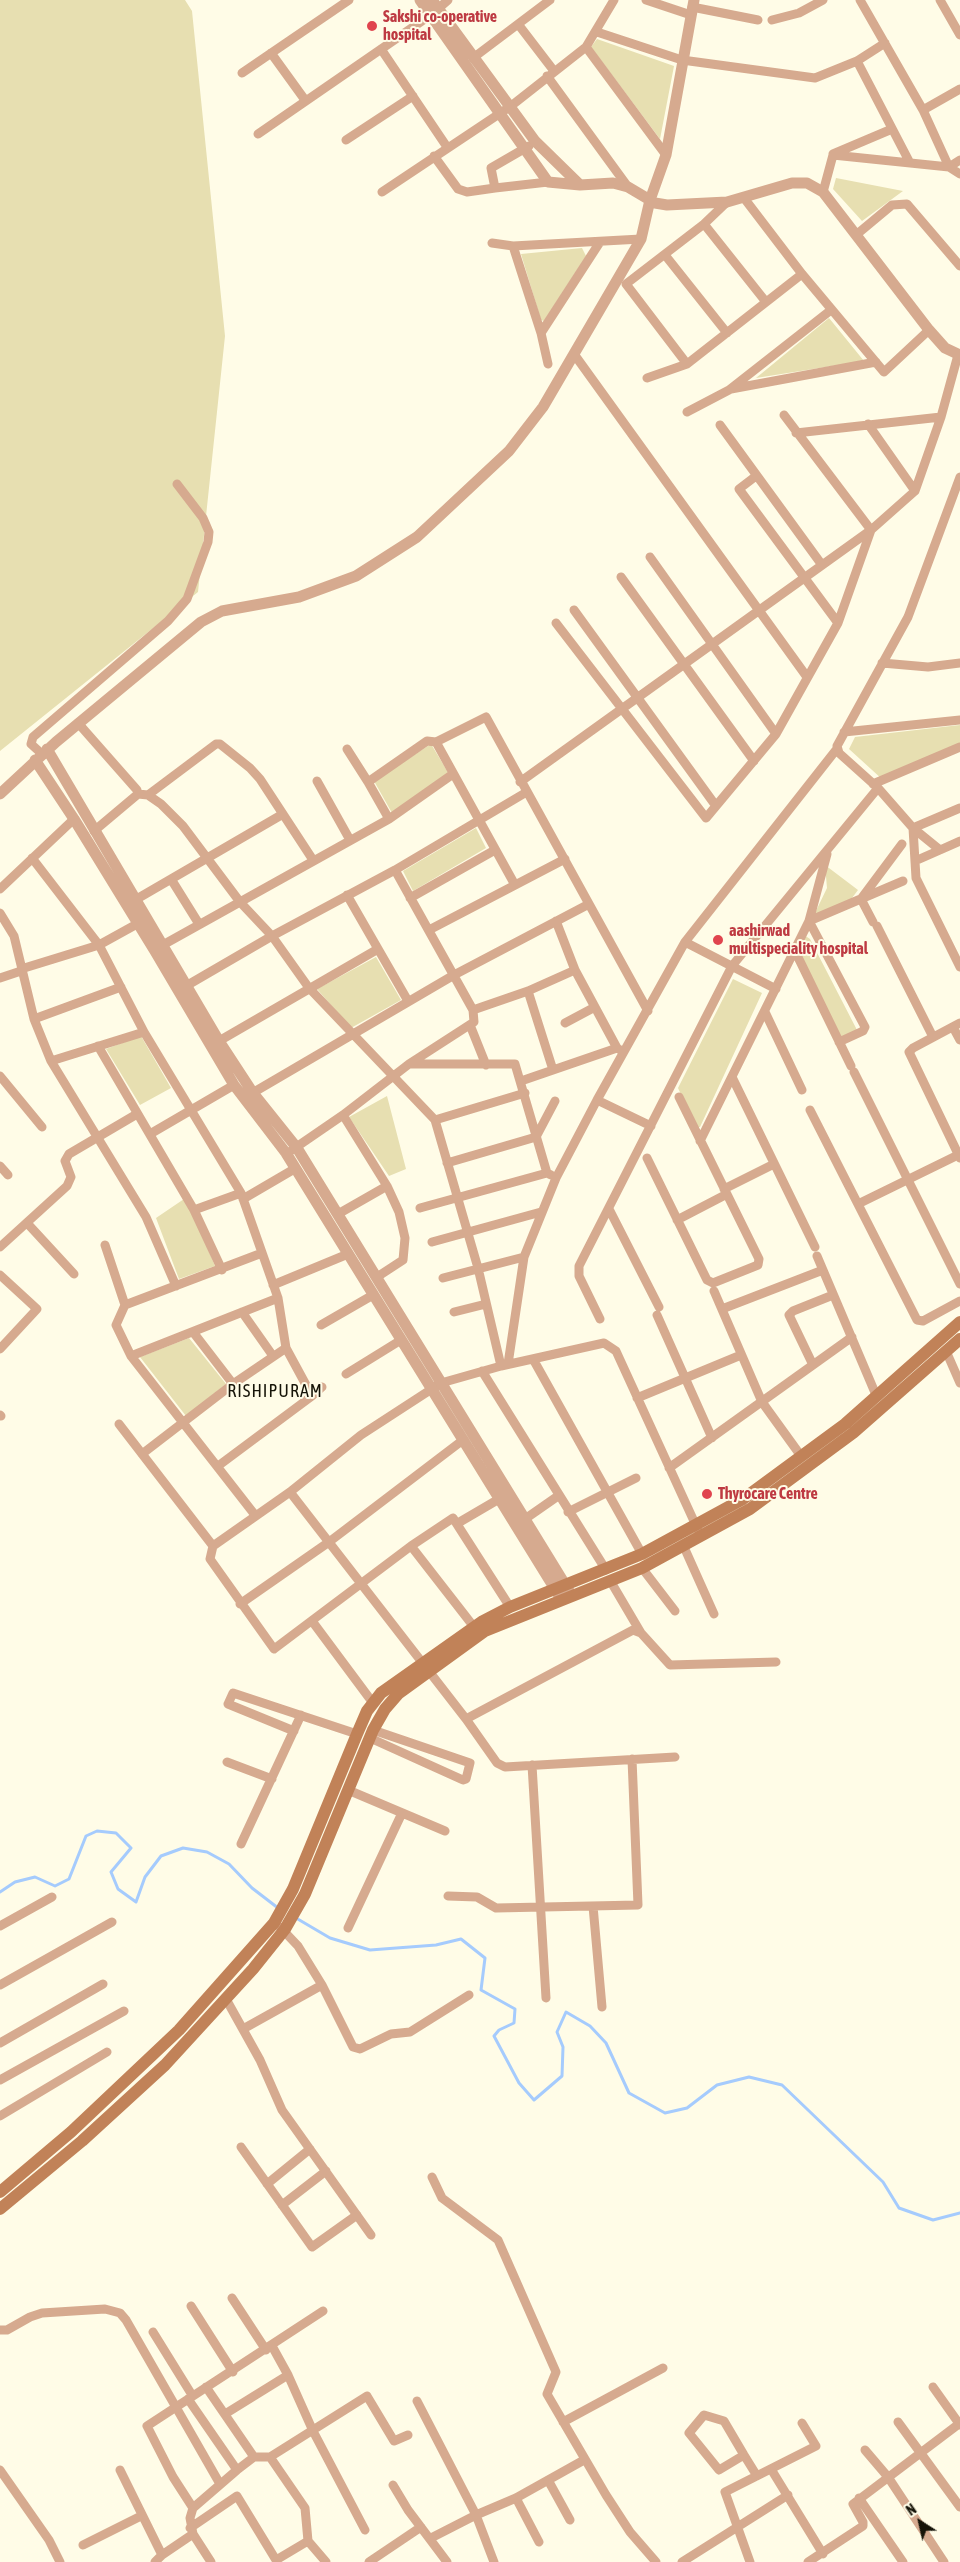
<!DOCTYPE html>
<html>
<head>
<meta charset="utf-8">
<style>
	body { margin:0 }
	#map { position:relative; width:960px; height:2562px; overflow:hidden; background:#fffce7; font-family:"Asap Condensed",sans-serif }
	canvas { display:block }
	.north { position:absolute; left:895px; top:2497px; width:50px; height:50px; -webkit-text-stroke:4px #fffce7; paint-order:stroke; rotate:325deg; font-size:14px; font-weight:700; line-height:20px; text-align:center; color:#161408 }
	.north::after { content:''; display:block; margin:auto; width:18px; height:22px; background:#161408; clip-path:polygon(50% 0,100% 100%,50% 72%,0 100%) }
</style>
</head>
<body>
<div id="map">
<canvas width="960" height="2562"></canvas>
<div class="north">N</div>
</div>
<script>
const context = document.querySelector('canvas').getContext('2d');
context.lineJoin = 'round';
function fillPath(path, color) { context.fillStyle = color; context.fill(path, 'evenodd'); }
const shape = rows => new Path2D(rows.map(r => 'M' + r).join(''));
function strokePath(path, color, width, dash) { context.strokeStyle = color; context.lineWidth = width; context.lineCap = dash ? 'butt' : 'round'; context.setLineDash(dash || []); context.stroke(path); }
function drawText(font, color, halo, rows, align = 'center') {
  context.font = font + ' "Asap Condensed",sans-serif'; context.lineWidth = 4; context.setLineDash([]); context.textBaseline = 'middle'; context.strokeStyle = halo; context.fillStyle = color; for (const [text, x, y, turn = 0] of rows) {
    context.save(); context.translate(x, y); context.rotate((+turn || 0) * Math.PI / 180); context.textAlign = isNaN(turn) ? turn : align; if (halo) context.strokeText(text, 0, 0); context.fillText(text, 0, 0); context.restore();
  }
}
fillPath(shape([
	[0,0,185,0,192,11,225,336,198,592,0,751],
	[597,39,674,66,660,139,591,47],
	[836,178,903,191,862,221,833,189],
	[582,248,586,256,544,321,541,320,521,254],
	[829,318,864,361,756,378],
	[960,725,960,744,883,780,849,749,855,737],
	[431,744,449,774,392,813,374,781],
	[476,828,486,848,413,891,403,871],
	[825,865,858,890,849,902,814,915,827,888],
	[804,935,810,939,857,1030,836,1039,793,957],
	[376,957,401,1000,351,1028,317,989],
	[733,979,762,993,700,1127,696,1127,678,1088],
	[141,1036,171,1088,140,1105,106,1049],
	[387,1096,406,1169,389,1176,349,1117],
	[184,1199,190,1207,215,1266,179,1279,156,1218],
	[189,1338,226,1384,186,1416,140,1357]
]), '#e7dfb1');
strokePath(shape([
	[0,1892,15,1882,35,1877,55,1886,69,1879,86,1836,97,1831,116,1833,131,1848,111,1872,118,1889,136,1902,145,1877,161,1856,183,1848,207,1852,229,1864,252,1888,278,1908],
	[296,1918,330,1938,370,1950,436,1945,461,1939,485,1958,481,1990,515,2009,514,2023,499,2030,494,2036,519,2083,534,2100,562,2076,563,2047,557,2032,566,2012,590,2026,606,2043,629,2093,665,2113,687,2108,717,2085,749,2077,782,2085,883,2182,899,2208,933,2220,960,2213]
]), '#a5cbfd', 3);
strokePath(shape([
	[646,0,691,15],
	[860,0,923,110,949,167,960,174],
	[940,0,960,35],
	[692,7,758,20],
	[772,20,799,13,823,0],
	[518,24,554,71],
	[597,32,682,60,815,78,857,61,885,43],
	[586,47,666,155],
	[381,49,447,147],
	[271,53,305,100],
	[473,58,550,0],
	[857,61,910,163],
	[242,73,349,0],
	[547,76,628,187],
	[923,110,960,89],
	[258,134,432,14,448,0],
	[346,140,413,96],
	[529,146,491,168,495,188,548,182],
	[833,154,892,129],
	[434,156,458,189,467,192,495,188],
	[382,192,511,106,586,47,614,0],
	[823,192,833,155,949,167,960,160],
	[744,198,802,274,884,372,929,330],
	[704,224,766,302],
	[856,235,892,205,907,204,960,266],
	[492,243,513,246,641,239],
	[513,246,541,333,600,242],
	[665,255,727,333],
	[541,333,548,364],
	[574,354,807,677],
	[687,364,626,284,704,224,727,202],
	[647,378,687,364,802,274],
	[731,389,876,362],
	[687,412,729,390,831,310],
	[868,424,915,491],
	[720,425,822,565],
	[796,433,941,417],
	[756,476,739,489,838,623],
	[650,557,776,734],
	[621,577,754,761],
	[574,610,716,806],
	[556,623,706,818,776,734,838,623,871,530,915,491,941,417,958,355],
	[882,663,928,667,960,663],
	[78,723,137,790,138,794,94,831],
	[844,732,960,720],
	[436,742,515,885],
	[347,749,368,782],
	[42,754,31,744,33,737,168,621,187,599,208,542,209,532,203,518,177,484],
	[317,781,350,840],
	[520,782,871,530,784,415],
	[873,784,960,747],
	[138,794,148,795,161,804,183,826,240,902,272,936,309,988,435,1120,478,1268,501,1366],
	[148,795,216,744,220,744,250,768,260,779,313,860],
	[389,819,368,782,427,741,436,742,486,717,648,1011],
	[913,828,916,878,960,967],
	[913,828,960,808],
	[940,850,960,841],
	[32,858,99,945,144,1032,241,1193,278,1298,286,1348,312,1396,218,1466],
	[915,861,940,850,913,828,878,788,839,753,837,746,908,617,960,477],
	[171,879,199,924],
	[0,889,74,819],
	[347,895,408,1001],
	[410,898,495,850],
	[135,900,283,814],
	[0,913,14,936,34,1019,51,1061,146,1217,176,1286],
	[556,921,575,970],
	[873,922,861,899,902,844],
	[877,926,933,1037],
	[429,930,565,859],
	[685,942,776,989],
	[161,946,389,819,453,774],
	[795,951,851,1066],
	[21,969,99,945,137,924],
	[0,978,21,971],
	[186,986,272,936,395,870,525,793],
	[528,991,553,1070],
	[473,1010,528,991,575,970,617,1048],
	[765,1012,802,1090],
	[34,1019,121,987],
	[565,1023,595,1007],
	[960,1023,913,1048,909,1052,960,1158],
	[470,1025,486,1065],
	[953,1027,960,1040],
	[219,1041,378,949],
	[839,1042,863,1031,865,1027,809,921,903,881],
	[98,1046,194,1210,222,1270],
	[51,1061,144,1032],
	[409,1064,515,1064,547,1173],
	[854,1072,960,1284],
	[0,1076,42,1127],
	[732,1077,815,1247],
	[521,1081,617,1048,622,1051],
	[249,1095,454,975,589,904],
	[597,1100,651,1126],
	[810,1110,917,1320,923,1321,960,1301],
	[343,1115,387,1186,399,1212,405,1238,403,1260,377,1277],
	[435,1120,525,1093],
	[150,1134,234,1085],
	[700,1141,809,921,827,854],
	[292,1150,343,1115,409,1064,474,1022,473,1010,395,870],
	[647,1158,707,1280,713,1283,758,1265,759,1259,679,1097],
	[447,1163,536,1137,555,1101],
	[0,1166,8,1175],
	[724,1189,774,1164],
	[243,1199,296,1168],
	[858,1204,960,1154],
	[420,1208,547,1173,551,1175],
	[609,1209,659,1307],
	[194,1210,241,1193],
	[338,1214,387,1186],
	[677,1220,727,1194],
	[27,1223,74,1274],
	[432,1242,541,1212],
	[105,1245,125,1305,116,1325,131,1356,255,1515],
	[0,1247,67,1186,71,1177,65,1161,69,1154,137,1114],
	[817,1256,876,1395],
	[0,1275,37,1309,0,1349],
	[443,1278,524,1257],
	[273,1285,348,1254],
	[714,1291,762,1402,801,1456],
	[125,1305,262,1253],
	[722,1309,823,1270],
	[242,1312,273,1356],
	[454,1312,486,1304],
	[657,1315,712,1438],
	[600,1319,579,1276,579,1266,732,966,878,788],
	[321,1325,373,1295],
	[193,1332,233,1384],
	[946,1351,960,1383],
	[131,1356,278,1298],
	[533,1359,642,1554],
	[508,1364,524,1257,556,1178,597,1100,685,942,836,750],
	[813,1365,789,1315,793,1311,833,1295],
	[482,1371,606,1570],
	[346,1374,401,1340],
	[312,1396,322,1387],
	[637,1398,741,1355],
	[0,1415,1,1416],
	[119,1424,213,1546,210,1559,274,1649,411,1546,453,1518,510,1607],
	[142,1454,233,1384,286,1348],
	[669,1468,852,1337],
	[290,1492,466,1719,497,1763,505,1767,675,1757],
	[568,1512,636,1478],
	[525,1519,558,1496],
	[458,1523,499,1499],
	[213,1546,290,1492,361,1435,441,1383,501,1366,604,1343,616,1351,698,1530],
	[411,1546,474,1627],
	[684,1547,714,1614],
	[642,1568,675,1611],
	[611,1582,641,1633],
	[240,1604,329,1542,463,1440],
	[312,1621,373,1703],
	[466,1719,633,1630,641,1633,670,1665,776,1662],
	[294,1731,228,1704,233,1693,357,1734],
	[370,1738,463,1780,466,1779,470,1763,373,1730],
	[227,1762,272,1779],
	[532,1765,546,1998],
	[348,1790,445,1831],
	[241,1844,301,1715],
	[448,1896,477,1897,496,1908,638,1905,632,1759],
	[593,1906,602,2007],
	[0,1926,52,1897],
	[280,1927,298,1946,322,1985],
	[348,1928,402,1813],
	[0,1985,112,1922],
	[226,1999,260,2060,282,2110,371,2235],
	[243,2029,322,1985,353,2047,360,2049,391,2034,410,2032,469,1995],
	[0,2043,103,1984],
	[0,2080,124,2011],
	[0,2116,107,2052],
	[241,2147,312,2247,357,2215],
	[432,2177,442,2198,498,2240,556,2372,547,2394,606,2495,630,2532,656,2562],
	[267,2184,310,2149],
	[282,2205,326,2171],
	[232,2298,266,2350],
	[191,2306,233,2372],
	[0,2330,7,2330,30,2317,42,2313,105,2309,120,2313,126,2320,220,2484],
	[153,2332,192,2395],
	[288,2375,313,2431,365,2530],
	[206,2387,254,2457],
	[933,2387,960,2425],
	[188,2399,237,2470],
	[417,2401,476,2515,494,2562],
	[225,2414,288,2375,272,2346],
	[563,2422,663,2368],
	[898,2422,960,2507],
	[865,2450,888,2477,944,2562],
	[744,2455,719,2470,689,2433,704,2415,724,2421,744,2455,757,2476],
	[270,2457,305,2508,308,2541,326,2562],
	[771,2469,823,2554],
	[0,2470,49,2540,60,2562],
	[120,2470,162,2555],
	[548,2480,570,2520],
	[393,2485,408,2510,447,2562],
	[516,2498,539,2542],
	[859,2498,903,2562],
	[193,2508,173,2477,147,2426,323,2311],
	[190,2528,237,2496,276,2560,308,2541],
	[193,2534,211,2562],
	[431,2538,476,2515,516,2498,584,2460],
	[83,2545,141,2516],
	[155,2562,162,2555,193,2534,190,2518,193,2508,237,2470,254,2457,270,2457,367,2396,394,2441,408,2435],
	[369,2562,421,2527],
	[682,2562,788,2495],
	[750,2562,725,2492,816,2446,802,2423],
	[808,2562,863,2526,863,2522,853,2504,960,2423]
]), '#d6aa8f', 9);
strokePath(shape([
	[420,0,548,182,580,185,613,183,628,187,655,203,667,205,727,202,792,183,807,183,823,192,929,330,945,348,960,355],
	[432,0,535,141,580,185],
	[47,749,219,1041,253,1093,297,1148,569,1591],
	[35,760,74,819,155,951,234,1085,286,1153,560,1597],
	[0,794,56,742,201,622,222,611,299,597,356,576,417,537,509,451,543,407,641,239,650,200,666,155,694,0]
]), '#d6aa8f', 11);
strokePath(shape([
	[0,2192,71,2132,179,2030,274,1923,293,1889,357,1734,367,1711,381,1693,483,1621,510,1607,642,1554,743,1499,845,1424,960,1322],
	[0,2209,82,2141,165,2065,253,1969,285,1929,305,1894,373,1730,385,1709,398,1694,485,1631,642,1568,750,1509,853,1433,960,1339]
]), '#c18258', 12);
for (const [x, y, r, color] of [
	[372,26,6,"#e0444e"],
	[718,940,6,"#e0444e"],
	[707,1494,6,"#e0444e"]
]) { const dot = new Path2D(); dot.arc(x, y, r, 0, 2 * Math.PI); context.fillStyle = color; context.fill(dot); strokePath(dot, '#fffce7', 2); }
drawText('bold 16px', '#be3a42', '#fffce7', [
	["Sakshi co-operative",383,17],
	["hospital",383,35],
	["aashirwad",729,931],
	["multispeciality hospital",729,949],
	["Thyrocare Centre",718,1494]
], 'left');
context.letterSpacing = '1px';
drawText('18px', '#161408', '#fffce7', [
	["RISHIPURAM",275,1391]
]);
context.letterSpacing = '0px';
</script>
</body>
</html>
